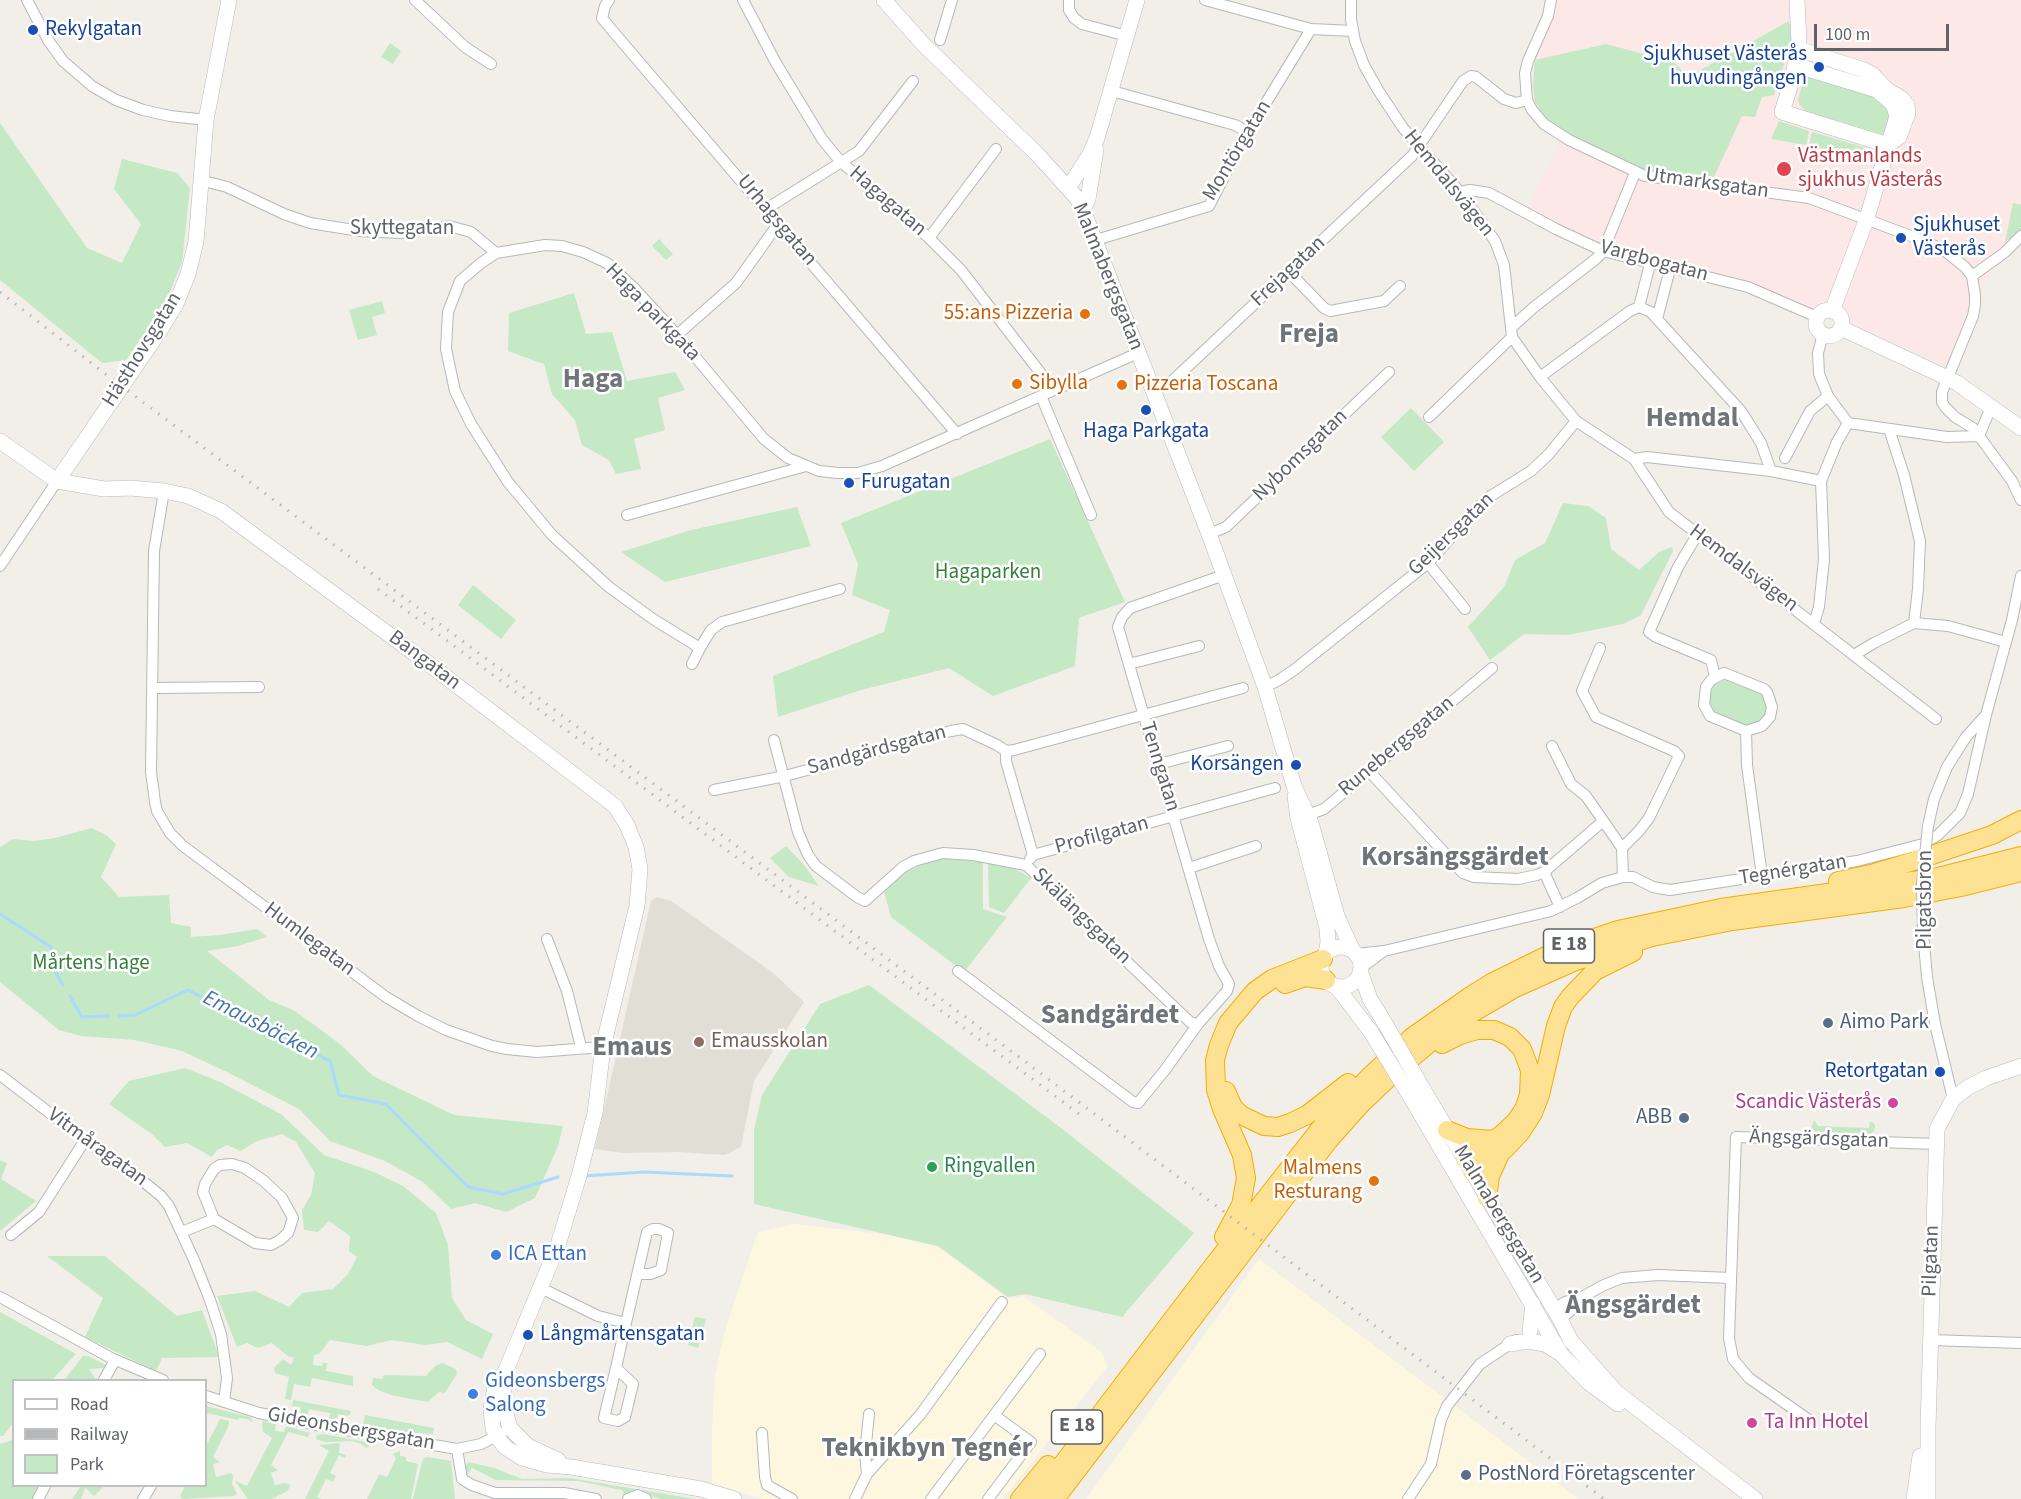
<!DOCTYPE html>
<html>
<head>
<meta charset="utf-8">
<style>
	body { margin:0 }
	#map { position:relative; width:2021px; height:1499px; overflow:hidden; background:#f1efe8; font-family:"Source Sans 3",sans-serif }
	canvas { display:block }
	.legend { position:absolute; left:12px; top:1379px; width:195px; height:108px; box-sizing:border-box; background:#fff; border:2px solid #bfc1c3; margin:0; padding:8px 10px; list-style:none; font-size:18px; color:#5f6368 }
	.legend li { display:flex; align-items:center; gap:12px; height:30px }
	.legend b { width:30px; border:2px solid #bfc1c3 }
	.scale { position:absolute; left:1814px; top:24px; width:135px; height:27px; box-sizing:border-box; border:3px solid #5f6368; border-top:0; padding-left:8px; font-size:18px; line-height:21px; white-space:nowrap; color:#5f6368; -webkit-text-stroke:4px #fff; paint-order:stroke }
</style>
</head>
<body>
<div id="map">
<canvas width="2021" height="1499"></canvas>
<ul class="legend">
<li><b style="height:8px;background:#fff"></b>Road</li>
<li><b style="height:8px;background:#b6b7b8"></b>Railway</li>
<li><b style="height:16px;background:#c5e8c5"></b>Park</li>
</ul>
<div class="scale">100 m</div>
</div>
<script>
const context = document.querySelector('canvas').getContext('2d');
context.lineJoin = 'round';
function fillPath(path, color) { context.fillStyle = color; context.fill(path, 'evenodd'); }
const shape = rows => new Path2D(rows.map(r => 'M' + r).join(''));
function strokePath(path, color, width, dash) { context.strokeStyle = color; context.lineWidth = width; context.lineCap = dash ? 'butt' : 'round'; context.setLineDash(dash || []); context.stroke(path); }
function drawText(font, color, halo, rows, align = 'center') {
  context.font = font + ' "Source Sans 3",sans-serif'; context.lineWidth = 5; context.setLineDash([]); context.textBaseline = 'middle'; context.strokeStyle = halo; context.fillStyle = color; for (const [text, x, y, turn = 0] of rows) {
    context.save(); context.translate(x, y); context.rotate((+turn || 0) * Math.PI / 180); context.textAlign = isNaN(turn) ? turn : align; if (halo) context.strokeText(text, 0, 0); context.fillText(text, 0, 0); context.restore();
  }
}
fillPath(shape([
	[795,1224,888,1235,938,1247,1008,1299,1023,1296,1103,1353,1107,1367,1003,1499,762,1499,712,1483,712,1429,715,1376,723,1338,735,1300,758,1232],
	[1259,1259,1579,1499,1086,1499]
]), '#fef7e0');
fillPath(shape([
	[657,897,671,901,772,972,804,1002,754,1081,741,1147,725,1155,678,1152,623,1153,595,1149,651,901]
]), '#e1ded6');
fillPath(shape([
	[1545,0,2021,0,2021,236,1997,256,1948,366,1847,322,1842,308,1830,300,1810,310,1602,247,1527,207,1566,131,1525,104,1533,43,1544,12]
]), '#fce8e6');
fillPath(shape([
	[1789,21,1793,37,1774,95,1762,97,1755,117,1742,116,1713,179,1643,170,1564,132,1544,116,1535,102,1533,85,1535,60,1606,44,1674,62,1688,77],
	[390,43,401,51,393,64,381,57],
	[1806,75,1864,91,1887,104,1892,116,1886,133,1882,134,1805,111,1799,104,1798,100,1804,78],
	[1779,121,1809,131,1806,145,1771,139],
	[0,123,87,248,122,263,141,224,114,189,122,159,177,173,190,188,182,262,166,302,126,360,102,363,0,280],
	[1812,132,1863,147,1871,153,1873,159,1809,146],
	[2013,203,2020,205,2021,203,2021,231,2005,242],
	[659,239,673,254,666,260,652,246],
	[574,293,586,334,612,332,627,381,675,372,685,390,658,398,665,430,634,439,641,469,616,474,609,460,582,445,575,420,552,394,544,364,508,351,509,313],
	[382,301,385,313,372,317,377,335,358,340,349,310],
	[1411,408,1444,442,1414,471,1381,437],
	[1050,439,1125,602,1079,618,1075,666,993,696,949,668,861,690,778,717,773,676,884,632,890,610,852,595,858,564,841,523],
	[1563,503,1588,506,1606,518,1611,549,1639,570,1659,552,1672,547,1673,551,1641,615,1623,624,1568,635,1524,634,1490,660,1468,627,1504,587,1515,560,1545,543],
	[797,507,811,546,665,582,621,552,691,530],
	[473,585,516,620,501,639,458,605],
	[1727,679,1761,692,1771,705,1763,723,1750,728,1714,714,1708,698,1714,685],
	[92,828,106,835,116,844,101,877,119,897,169,895,171,923,191,927,191,937,220,935,257,929,267,937,238,946,207,951,269,1000,293,1010,316,1026,341,1045,373,1076,454,1115,563,1126,558,1146,535,1198,506,1212,475,1203,451,1209,423,1182,385,1161,330,1141,299,1109,229,1073,182,1051,135,1040,81,1036,59,1030,0,982,0,847,13,839,34,841,55,838],
	[786,846,804,865,819,886,789,877,770,858],
	[937,858,983,862,983,909,1007,917,964,972,891,917,884,891,905,872],
	[988,864,1010,866,1031,878,1004,913,989,907],
	[869,985,1061,1128,1194,1233,1122,1317,1025,1294,1008,1297,938,1246,754,1204,754,1130,762,1095,820,1004],
	[185,1068,220,1082,281,1114,324,1155,374,1172,403,1186,436,1213,448,1245,452,1298,466,1320,493,1334,482,1359,447,1342,426,1345,391,1340,367,1346,330,1340,319,1354,314,1355,313,1365,322,1366,323,1363,327,1363,326,1371,353,1376,353,1386,312,1378,310,1387,294,1384,291,1400,285,1399,289,1377,275,1373,274,1368,283,1359,291,1365,294,1357,289,1357,272,1343,258,1348,247,1343,237,1347,217,1296,255,1291,289,1307,302,1293,333,1289,348,1274,357,1257,349,1251,350,1236,329,1221,318,1232,304,1230,302,1210,311,1195,315,1173,296,1142,282,1134,257,1141,241,1151,227,1145,217,1150,212,1157,187,1143,165,1147,153,1135,109,1104,129,1081],
	[1814,1120,1818,1126,1869,1128,1870,1122,1872,1122,1875,1125,1875,1129,1871,1134,1817,1132,1811,1128],
	[0,1160,7,1163,1,1179,36,1201,0,1231],
	[47,1256,105,1256,177,1316,202,1310,219,1357,162,1358,156,1371,85,1337,103,1298],
	[0,1312,76,1354,52,1380,14,1380,13,1423,3,1436,0,1436],
	[695,1317,706,1319,698,1348,688,1345],
	[83,1356,88,1356,106,1365,104,1368,89,1369,96,1380,64,1380],
	[442,1363,456,1369,457,1374,444,1394,440,1391,428,1402,395,1396,378,1390,372,1385,373,1378,382,1379,384,1375,426,1376,435,1366],
	[293,1400,351,1411,350,1414,348,1416,338,1414,336,1421,329,1419,330,1413,309,1409,307,1416,300,1414,301,1407,292,1406],
	[206,1406,250,1417,253,1421,252,1422,248,1419,239,1418,238,1420,207,1413],
	[365,1415,434,1428,433,1434,397,1432,365,1427,363,1425],
	[220,1419,229,1421,228,1427,213,1457,220,1462,213,1464,216,1477,231,1473,233,1476,232,1484,237,1493,234,1496,183,1499,180,1496,185,1486,206,1486,206,1446],
	[262,1421,276,1424,275,1431,284,1432,286,1426,310,1433,308,1437,288,1432,271,1465,278,1470,271,1473,275,1485,284,1483,289,1484,290,1487,287,1491,272,1499,248,1499,235,1481,247,1486,272,1438,263,1432],
	[323,1434,366,1442,369,1446,366,1448,362,1444,352,1441,325,1442,316,1439,317,1435],
	[13,1440,14,1486,40,1486,33,1499,0,1499,0,1444],
	[340,1443,339,1453,346,1455,345,1458,339,1455,330,1473,336,1476,333,1482,326,1479,317,1497,321,1499,305,1499,329,1451,319,1445],
	[400,1451,400,1456,406,1457,406,1461,418,1464,411,1499,367,1499,379,1474,387,1477,396,1458,393,1454],
	[428,1457,451,1461,455,1499,413,1499,422,1462,424,1458],
	[468,1462,494,1468,522,1479,570,1478,695,1499,661,1499,637,1491,622,1498,624,1492,621,1490,579,1481,496,1480,472,1468,467,1475,465,1466],
	[81,1486,104,1486,94,1496,85,1487,81,1499,72,1499]
]), '#c5e8c5');
strokePath(shape([
	[0,914,51,947,56,973,63,985],
	[70,996,82,1017,109,1016],
	[119,1016,135,1015,188,990,330,1061,339,1095,386,1104,468,1187,503,1194,558,1177],
	[584,1176,644,1172,732,1176]
]), '#aadaff', 3);
const street = shape([
	[27,0,48,40,63,61,92,86,116,100,143,110,170,116,206,120],
	[415,0,465,47,491,64],
	[609,0,605,6,602,18,611,29,957,434],
	[743,0,776,63,822,139,840,161,929,238,961,270,1053,389],
	[1069,0,1069,10,1074,18,1082,24,1127,36],
	[1205,0,1311,29,1353,31],
	[1351,0,1351,19,1355,41,1364,65,1378,90,1403,128,1460,192,1495,241,1504,265,1512,337,1540,377,1576,421,1634,459,1669,512,1936,719],
	[1551,0,1548,16,1528,61,1525,73,1527,100,1532,110,1544,124,1569,140,1645,176,1809,198,1927,242,1945,251,1965,267,1972,276,1975,295,1975,305,1973,316,1942,392,1942,402,1945,407,1955,417,1973,428,1979,436,2012,481,2021,500],
	[940,40,952,0],
	[1112,91,1235,125,1250,133],
	[200,180,227,187,284,214,310,223,360,231,400,233,449,226,471,232,496,253],
	[1460,192,1470,190,1489,193,1556,229,1603,251,1748,287,1817,317],
	[766,209,859,151,913,81],
	[929,238,996,149],
	[1096,240,1209,206,1242,142,1311,29],
	[1290,273,1324,308,1330,311,1384,301,1400,286],
	[1972,276,2004,253,2021,236],
	[1639,307,1650,264],
	[1657,319,1741,411,1761,443,1771,471],
	[1512,327,1533,308,1597,258,1603,251,1635,173],
	[1823,334,1818,353,1819,374,1828,396,1848,423],
	[677,335,736,283,778,224],
	[1540,377,1630,311,1639,307,1651,312,1657,319,1670,269],
	[1153,391,1170,383,1412,156,1463,81,1471,76,1476,77,1504,99,1516,103,1527,100],
	[1041,396,1091,515],
	[1429,417,1512,337],
	[1848,423,1947,437,1979,436],
	[1889,429,1904,475,1920,541,1918,589,1914,623],
	[1979,436,1991,407],
	[1785,458,1810,411,1828,396],
	[1634,459,1647,457,1771,471,1821,481],
	[164,491,154,551,151,772,155,802,157,811,170,833,183,846,386,997,418,1016,446,1030,492,1046,507,1049,537,1052,603,1047],
	[627,515,806,466],
	[1209,534,1226,527,1389,372],
	[1697,535,1678,567,1649,632,1656,637,1711,660,1715,677],
	[1428,563,1465,609],
	[0,566,57,481],
	[1814,623,1819,607,1824,559,1821,481,1837,442,1848,423],
	[700,648,711,630,722,622,840,589],
	[1600,648,1582,691,1596,717,1674,751,1679,756,1649,818,1639,831,1622,848,1623,877],
	[1854,655,1874,643,1914,623,1948,626,2006,642],
	[692,664,700,648,653,619,609,587,552,535,508,482,471,424,455,391,446,349,447,330,448,312,460,281,481,263,496,253,545,245,562,246,583,252,607,263,636,290,677,335,764,439,788,458,819,471,838,473,858,473,882,466,1138,353],
	[1129,664,1199,646],
	[1724,673,1764,689,1767,692,1772,707,1770,717,1762,726,1746,731,1710,716,1704,705,1706,687,1711,680,1724,673],
	[1265,687,1279,680,1294,670,1428,563,1486,499,1531,471,1549,454,1576,421],
	[153,688,259,687],
	[1746,731,1747,765,1762,876],
	[774,740,798,832,808,855,816,866,857,897,865,901,903,867,914,861,943,853,973,855,1026,865,1190,1022,1198,1024,1227,991,1229,984,1219,966,1209,939,1118,627,1122,617,1130,608,1224,575],
	[1552,746,1571,784,1586,796,1622,848],
	[1006,751,1006,761,1033,855,1030,859],
	[1159,764,1228,746],
	[1369,771,1463,873,1474,877,1518,879,1537,875,1544,872,1602,822],
	[714,790,785,776,951,731,963,729,997,745,1006,751,1014,750,1243,688],
	[1302,817,1324,809,1492,668],
	[1928,826,1934,799,1947,767,1966,737,1984,717],
	[1033,855,1275,788],
	[1189,868,1256,846],
	[1544,872,1560,907],
	[1923,933,1927,977,1935,1024,1953,1099],
	[547,939,567,991,581,1047],
	[1356,954,1384,951,1551,911,1577,898,1602,883,1623,877,1633,877,1653,887,1670,890,1857,861,1923,844,1938,835,1960,813,1968,794,1986,715,2012,620,2021,576],
	[1361,968,1384,951],
	[958,971,1133,1102,1138,1103,1165,1070,1198,1024],
	[0,1075,85,1140,144,1182,161,1196,169,1206,194,1260,210,1300,221,1334,227,1378,224,1402],
	[232,1164,245,1168,264,1181,282,1198,293,1218,288,1233,280,1240,271,1245,255,1243,214,1219,203,1192,205,1184,214,1169,220,1165,232,1164],
	[182,1232,214,1219],
	[11,1235,39,1212,85,1140],
	[541,1288,598,1316,626,1323,647,1232,653,1229,659,1229,668,1233,661,1270,650,1274,638,1274],
	[0,1297,111,1358,163,1380],
	[1554,1309,1565,1302,1582,1297,1604,1285,1622,1278,1658,1275,1731,1278],
	[1560,1319,1570,1311,1582,1297],
	[1930,1340,2021,1343],
	[616,1368,633,1384,625,1417,618,1421,604,1418,616,1368,626,1323],
	[104,1380,115,1360],
	[206,1396,259,1413,317,1425,457,1449,481,1444,502,1433],
	[1812,1422,1749,1378,1733,1359,1729,1338,1736,1137,1936,1144],
	[762,1433,765,1477,767,1485,792,1499],
	[457,1449,462,1479,472,1485,495,1493,564,1493,596,1499],
	[867,1474,865,1454,869,1414],
	[38,1499,45,1486],
	[143,1499,151,1486],
	[628,1499,638,1495,646,1499],
	[855,1499,867,1474,920,1415,1002,1302],
	[931,1499,1040,1354],
	[988,1499,1031,1442,994,1415],
	[1408,1499,1431,1464,1441,1420,1447,1406,1480,1364,1516,1340]
]);
const secondary = shape([
	[884,0,923,44,1037,154,1077,198,1083,210,1209,534,1265,687,1294,786,1311,823,1337,916,1353,951],
	[1797,0,1799,44,1792,80,1782,112,1888,145,1899,137,1908,113,1907,105,1901,98,1887,90,1872,74,1864,70,1798,49],
	[1795,65,1877,90,1893,104,1897,116,1867,218,1832,311],
	[1068,188,1090,154,1097,138,1137,0],
	[1083,210,1088,199,1096,150],
	'1816 323a13 13 0 1 1 26 0a13 13 0 1 1-26 0Z',
	[1841,328,1939,374,1957,383,2021,428],
	[0,441,57,481,104,489,130,488,164,491,188,496,221,511,425,661,615,806,627,825,636,847,640,869,637,906,603,1047,595,1113,579,1176,558,1245,506,1370,495,1387,491,1409,493,1428,497,1437,505,1447,522,1458,547,1465,571,1467,701,1489,734,1499],
	[57,481,161,329,176,304,188,274,196,242,206,120,229,0],
	[1295,796,1298,818,1327,928,1328,942,1326,954],
	'1321 967a20 20 0 1 1 40 0a20 20 0 1 1-40 0Z',
	[1360,971,1370,999,1386,1025],
	[1336,986,1371,1032],
	[1423,1089,1560,1319,1571,1341,1616,1392,1755,1499],
	[1410,1096,1561,1354,1589,1383,1618,1404],
	[1530,1331,1533,1304],
	[1510,1344,1528,1341,1545,1344,1561,1354],
	[504,1380,503,1404,510,1428,528,1446,558,1460],
	[1914,1499,1920,1456],
	[1928,1499,1928,1427,1937,1129,1953,1099,1967,1088,1986,1078,2021,1066]
]);
const highway = shape([
	[1838,881,1871,874,1914,861,1992,835,2021,820],
	[1285,984,1305,977,1326,980],
	[1442,1044,1460,1035,1477,1030,1494,1030,1510,1037,1522,1049,1530,1070,1529,1095,1524,1109,1516,1121,1501,1135,1465,1159],
	[1226,1091,1233,1107,1241,1115,1264,1126,1278,1127,1290,1123,1307,1115,1348,1083],
	[1447,1130,1467,1138,1493,1140],
	[1472,1172,1505,1149,1521,1132,1533,1113,1540,1095,1556,1026,1563,1007,1570,997,1595,971,1633,952],
	[1487,1198,1490,1176,1500,1154],
	[1224,1237,1241,1205,1246,1178,1242,1155,1222,1109,1216,1090,1215,1060,1219,1045,1228,1023,1255,991,1272,979,1323,959],
	[1020,1499,1048,1465],
	[1036,1499,1213,1266,1323,1125,1371,1075,1412,1037,1469,997,1493,982,1556,951,1618,930,1721,908,1934,878,2021,856],
	[1055,1499,1329,1140,1360,1105,1396,1071,1433,1040,1472,1013,1515,988,1573,962,1652,937,1732,921,1904,898,1961,887,2021,872]
]);
strokePath(street, '#b5b8bc', 12);
strokePath(secondary, '#b6babf', 16);
strokePath(highway, '#f9ab00', 20);
strokePath(street, '#fff', 10);
strokePath(secondary, '#fff', 15);
strokePath(highway, '#fde293', 18);
strokePath(shape([
	[0,292,108,376,1031,1066,1604,1499],
	[378,589,1079,1114]
]), '#b6b7b8', 3, [1.5, 8]);
const streetBridge = shape([
	[1923,933,1922,884,1928,826]
]);
const secondaryBridge = shape([
	[1386,1025,1423,1089],
	[1371,1032,1410,1096]
]);
strokePath(streetBridge, '#b5b8bc', 12, []);
strokePath(secondaryBridge, '#b6babf', 16, []);
strokePath(streetBridge, '#fff', 10);
strokePath(secondaryBridge, '#fff', 15);
for (const [x, y, r, color] of [
	[33,30,6,"#1a4fb4"],
	[1819,67,6,"#1a4fb4"],
	[1784,169,8,"#e0444e"],
	[1901,238,6,"#1a4fb4"],
	[1085,314,6,"#e8710a"],
	[1017,384,6,"#e8710a"],
	[1122,385,6,"#e8710a"],
	[1146,410,6,"#1a4fb4"],
	[849,483,6,"#1a4fb4"],
	[1296,765,6,"#1a4fb4"],
	[1828,1023,6,"#5c6f8a"],
	[699,1042,6,"#8d6e63"],
	[1940,1072,6,"#1a4fb4"],
	[1893,1103,6,"#d1479c"],
	[1684,1118,6,"#5c6f8a"],
	[932,1167,6,"#2e9e5b"],
	[1374,1181,6,"#e8710a"],
	[496,1255,6,"#3f7fe0"],
	[528,1335,6,"#1a4fb4"],
	[473,1394,6,"#3f7fe0"],
	[1752,1423,6,"#d1479c"],
	[1466,1475,6,"#5c6f8a"]
]) { const dot = new Path2D(); dot.arc(x, y, r, 0, 2 * Math.PI); context.fillStyle = color; context.fill(dot); strokePath(dot, '#fff', 2); }
for (const [x, y, w] of [
	[1569,946,51],
	[1077,1427,51]
]) { const box = new Path2D(); box.roundRect(x - w / 2, y - 17, w, 34, 4.5); context.fillStyle = '#fff'; context.fill(box); strokePath(box, '#5f6368', 1.5); }
drawText('bold 20px', '#5f6368', null, [
	["E 18",1569,946],
	["E 18",1077,1427]
]);
drawText('21px', '#164399', '#fff', [
	["Rekylgatan",45,30],
	["Sjukhuset Västerås",1807,55,"right"],
	["huvudingången",1807,79,"right"],
	["Sjukhuset",1913,226],
	["Västerås",1913,250],
	["Haga Parkgata",1146,432,"center"],
	["Furugatan",861,483],
	["Korsängen",1284,765,"right"],
	["Retortgatan",1928,1072,"right"],
	["Långmårtensgatan",540,1335]
], 'left');
drawText('21px', '#5f6368', '#fff', [
	["Montörgatan",1238,151,-59],
	["Hemdalsvägen",1448,184,51],
	["Utmarksgatan",1707,184,8],
	["Hagagatan",887,202,41],
	["Urhagsgatan",776,221,50],
	["Skyttegatan",402,229],
	["Vargbogatan",1654,262,15],
	["Frejagatan",1289,272,-43],
	["Malmabergsgatan",1107,277,68],
	["Haga parkgata",652,313,46],
	["Hästhovsgatan",143,350,-58],
	["Nybomsgatan",1301,456,-44],
	["Geijersgatan",1452,535,-44],
	["Hemdalsvägen",1743,569,37],
	["Bangatan",424,661,37],
	["Runebergsgatan",1397,747,-40],
	["Sandgärdsgatan",877,751,-15],
	["Tenngatan",1159,767,73],
	["Profilgatan",1102,836,-15],
	["Tegnérgatan",1793,871,-9],
	["Pilgatsbron",1926,900,-90],
	["Skälängsgatan",1081,917,44],
	["Humlegatan",309,940,37],
	["Ängsgärdsgatan",1819,1140,2],
	["Vitmåragatan",97,1148,36],
	["Malmabergsgatan",1498,1215,59],
	["Pilgatan",1932,1261,-88],
	["Gideonsbergsgatan",351,1430,10]
]);
drawText('21px', '#be3a42', '#fff', [
	["Västmanlands",1798,157],
	["sjukhus Västerås",1798,181]
], 'left');
drawText('21px', '#c56008', '#fff', [
	["55:ans Pizzeria",1073,314],
	["Sibylla",1029,384,"left"],
	["Pizzeria Toscana",1134,385,"left"],
	["Malmens",1362,1169],
	["Resturang",1362,1193]
], 'right');
drawText('21px', '#348238', '#fff', [
	["Hagaparken",988,573],
	["Mårtens hage",91,964]
]);
drawText('21px', '#4e5e75', '#fff', [
	["Aimo Park",1840,1023],
	["ABB",1672,1118,"right"],
	["PostNord Företagscenter",1478,1475]
], 'left');
drawText('21px', '#785e54', '#fff', [
	["Emausskolan",711,1042]
], 'left');
drawText('21px', '#b23c85', '#fff', [
	["Scandic Västerås",1881,1103],
	["Ta Inn Hotel",1764,1423,"left"]
], 'right');
drawText('21px', '#27864d', '#fff', [
	["Ringvallen",944,1167]
], 'left');
drawText('21px', '#366cbe', '#fff', [
	["ICA Ettan",508,1255],
	["Gideonsbergs",485,1382],
	["Salong",485,1406]
], 'left');
drawText('italic 22px', '#4174aa', '#fff', [
	["Emausbäcken",260,1026,27]
]);
drawText('bold 27px', '#70757a', '#fff', [
	["Freja",1309,336],
	["Haga",593,381],
	["Hemdal",1692,420],
	["Korsängsgärdet",1455,859],
	["Sandgärdet",1110,1017],
	["Emaus",632,1049],
	["Ängsgärdet",1633,1307],
	["Teknikbyn Tegnér",927,1450]
]);
</script>
</body>
</html>
